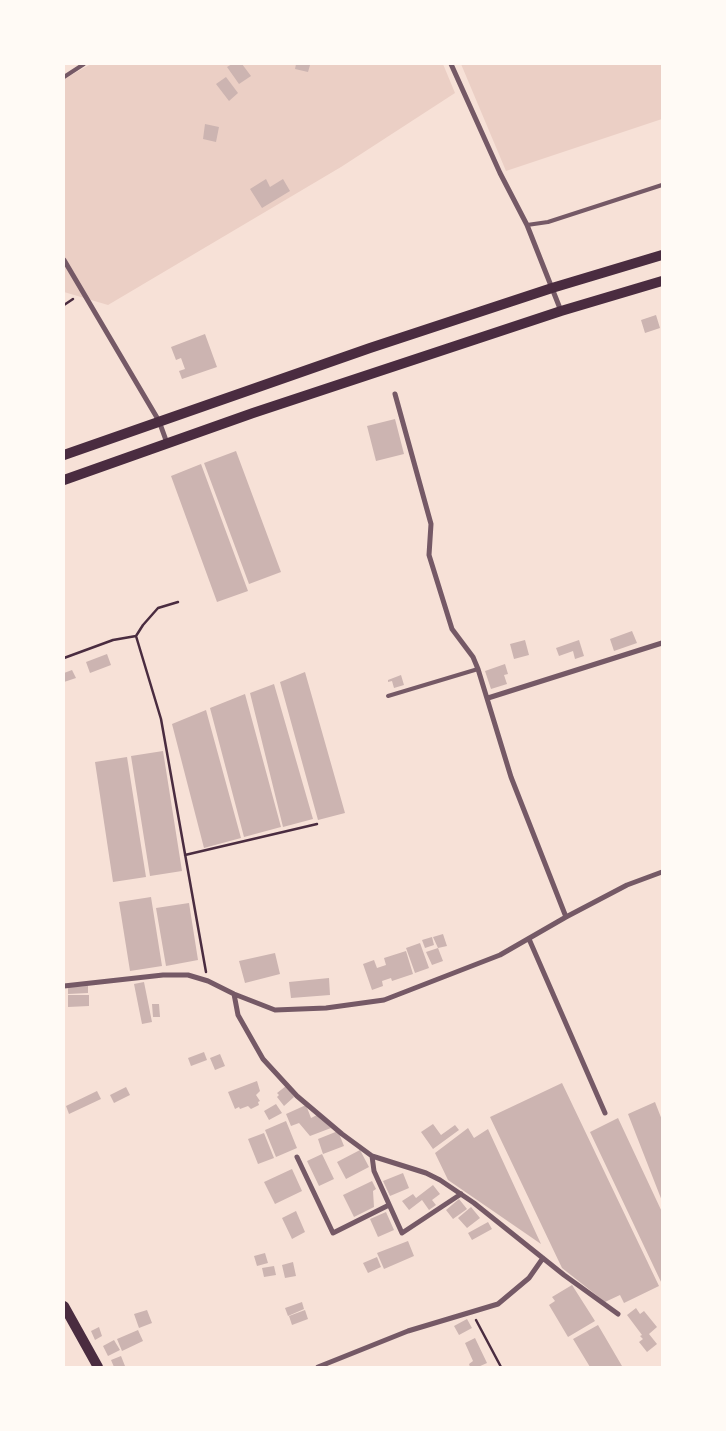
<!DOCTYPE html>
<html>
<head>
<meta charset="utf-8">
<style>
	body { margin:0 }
	#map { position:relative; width:726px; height:1431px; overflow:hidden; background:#f7e1d7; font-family:"Fira Sans",sans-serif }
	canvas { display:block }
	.frame { position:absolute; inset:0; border:65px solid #fffaf5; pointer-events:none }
</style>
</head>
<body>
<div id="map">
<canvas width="726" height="1431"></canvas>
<div class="frame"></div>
</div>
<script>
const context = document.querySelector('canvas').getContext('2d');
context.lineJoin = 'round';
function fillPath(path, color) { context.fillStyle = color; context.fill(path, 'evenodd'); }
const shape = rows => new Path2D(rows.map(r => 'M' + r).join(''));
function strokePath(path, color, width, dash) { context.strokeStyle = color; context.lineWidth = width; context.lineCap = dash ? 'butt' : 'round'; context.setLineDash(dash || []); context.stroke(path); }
fillPath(shape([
	[91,64,443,64,455,93,341,167,108,305,64,292,64,79],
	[461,64,662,64,662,119,506,171]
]), '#ebcfc5');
fillPath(shape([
	[232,64,242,64,251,76,239,84,227,67],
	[296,64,310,65,308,72,295,69],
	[226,77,238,93,229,101,216,84],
	[205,124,219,127,216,142,203,139],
	[266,179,270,187,283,179,290,191,262,208,250,189],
	[656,315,660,328,645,333,641,320],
	[205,334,217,367,182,379,179,371,185,369,181,358,176,360,171,347],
	[395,419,404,454,376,461,367,426],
	[236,451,281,572,249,584,204,463],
	[201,464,248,591,217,602,171,476],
	[632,631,637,643,614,651,610,639],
	[525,640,529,655,514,659,510,644],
	[579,640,584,656,575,659,573,651,559,656,556,648],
	[107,654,111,665,90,673,86,662],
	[505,664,508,674,504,675,507,684,491,689,485,671],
	[72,670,76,678,64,682,64,673],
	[305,672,345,813,318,820,280,682],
	[401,675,404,685,394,688,392,681,388,682,388,680],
	[274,684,313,819,283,827,250,693],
	[245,694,281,827,244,837,210,708],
	[206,710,241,838,204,848,172,724],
	[163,751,182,871,150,876,131,756],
	[127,757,146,877,113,882,95,762],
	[151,897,162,966,130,971,119,902],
	[189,903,198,960,166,966,156,908],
	[443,934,447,946,438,948,433,937],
	[432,937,434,945,425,948,422,940],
	[420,943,429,968,415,973,406,948],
	[438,948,443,961,432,965,426,952],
	[406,951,413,974,392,981,391,978,382,981,383,986,372,990,363,964,374,960,377,968,386,965,384,958],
	[275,953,280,974,245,983,239,961],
	[329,978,330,995,291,998,289,982],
	[144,982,152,1022,142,1024,134,984],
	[88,986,88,993,68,994,68,987],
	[68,995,89,995,89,1006,68,1007],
	[152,1004,159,1004,160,1017,153,1017],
	[204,1052,207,1060,191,1066,188,1058],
	[220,1054,225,1066,215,1070,210,1058],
	[257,1081,260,1091,256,1095,260,1101,258,1102,259,1105,251,1109,248,1106,240,1109,239,1107,235,1109,228,1092],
	[562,1083,659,1286,624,1303,620,1295,605,1302,562,1268,490,1117],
	[286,1086,294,1097,284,1106,277,1097,279,1095,277,1093],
	[126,1087,130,1095,114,1103,110,1095],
	[97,1091,101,1099,69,1114,66,1106],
	[655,1102,662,1120,662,1201,628,1114],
	[276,1104,282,1113,269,1120,264,1111],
	[306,1105,311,1118,317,1115,331,1128,310,1136,299,1123,291,1126,286,1114],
	[618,1118,662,1212,662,1284,590,1132],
	[286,1121,297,1148,276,1157,265,1130],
	[433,1124,441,1135,455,1125,459,1130,433,1149,421,1132],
	[468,1128,474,1138,488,1129,541,1244,448,1180,435,1153],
	[338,1131,344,1146,323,1154,318,1139],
	[264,1133,274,1158,258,1164,248,1139],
	[360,1150,369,1167,346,1179,337,1162],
	[322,1154,334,1179,319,1186,307,1161],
	[292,1169,302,1191,275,1204,264,1182],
	[403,1173,409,1188,390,1196,383,1181],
	[372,1181,376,1189,373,1191,374,1207,354,1217,343,1195],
	[433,1185,440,1194,432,1200,436,1205,429,1210,422,1200,409,1210,402,1201,413,1194,416,1198],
	[459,1199,467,1209,453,1219,446,1210],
	[471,1207,480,1218,467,1228,458,1218],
	[296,1211,305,1232,292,1239,282,1218],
	[386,1212,394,1230,378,1237,370,1219],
	[488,1222,492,1229,472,1240,468,1233],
	[408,1241,414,1256,384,1269,377,1253],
	[265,1253,268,1263,257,1266,254,1256],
	[377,1257,381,1267,368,1273,363,1263],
	[293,1262,296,1276,285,1278,282,1265],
	[274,1266,276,1275,264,1277,262,1268],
	[572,1285,595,1321,568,1337,549,1305,555,1301,552,1297],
	[302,1302,304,1309,288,1316,285,1308],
	[636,1308,640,1314,644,1311,657,1327,649,1334,657,1344,647,1352,639,1342,643,1339,640,1336,642,1335,627,1315],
	[147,1310,152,1323,139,1328,134,1314],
	[305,1310,308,1319,292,1325,289,1316],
	[467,1319,472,1328,459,1335,454,1326],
	[598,1325,622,1366,619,1367,590,1367,573,1339],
	[99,1327,102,1336,95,1340,91,1331],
	[138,1330,143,1341,122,1351,117,1339],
	[475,1338,487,1363,478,1367,470,1367,469,1364,473,1361,465,1343],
	[114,1340,120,1350,108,1356,103,1346],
	[121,1356,125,1366,114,1367,111,1360]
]), '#ccb4b1');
strokePath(shape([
	[64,305,73,299],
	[136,636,143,625,158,608,178,602],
	[64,658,113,640,136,636,161,719,206,972],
	[185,855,317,824],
	[476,1320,501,1367]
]), '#4a2c40', 2.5);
strokePath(shape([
	[64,77,84,64],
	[527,225,548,222,662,185],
	[388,696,478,669]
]), '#755966', 4);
strokePath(shape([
	[451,64,500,173,527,225,561,311],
	[64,260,159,421,167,443],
	[395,394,431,524,429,555,452,629,473,657,478,669,511,777,566,917],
	[488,698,662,643],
	[529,939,605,1113],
	[64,986,163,975,188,975,208,981,234,994,275,1010,326,1008,384,1000,500,955,566,917,627,885,662,872],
	[234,994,238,1015,263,1059,297,1096,342,1134,372,1156,426,1173,440,1180,474,1203,564,1275,618,1314],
	[372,1156,374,1171,402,1233,461,1194],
	[297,1157,333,1233,389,1205],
	[318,1367,408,1331,498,1304,529,1278,543,1258]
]), '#755966', 5);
strokePath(shape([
	[64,455,370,348,552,288,662,255],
	[64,480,253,413,561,311,662,281],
	[64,1306,98,1367]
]), '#4a2c40', 10);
</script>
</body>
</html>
